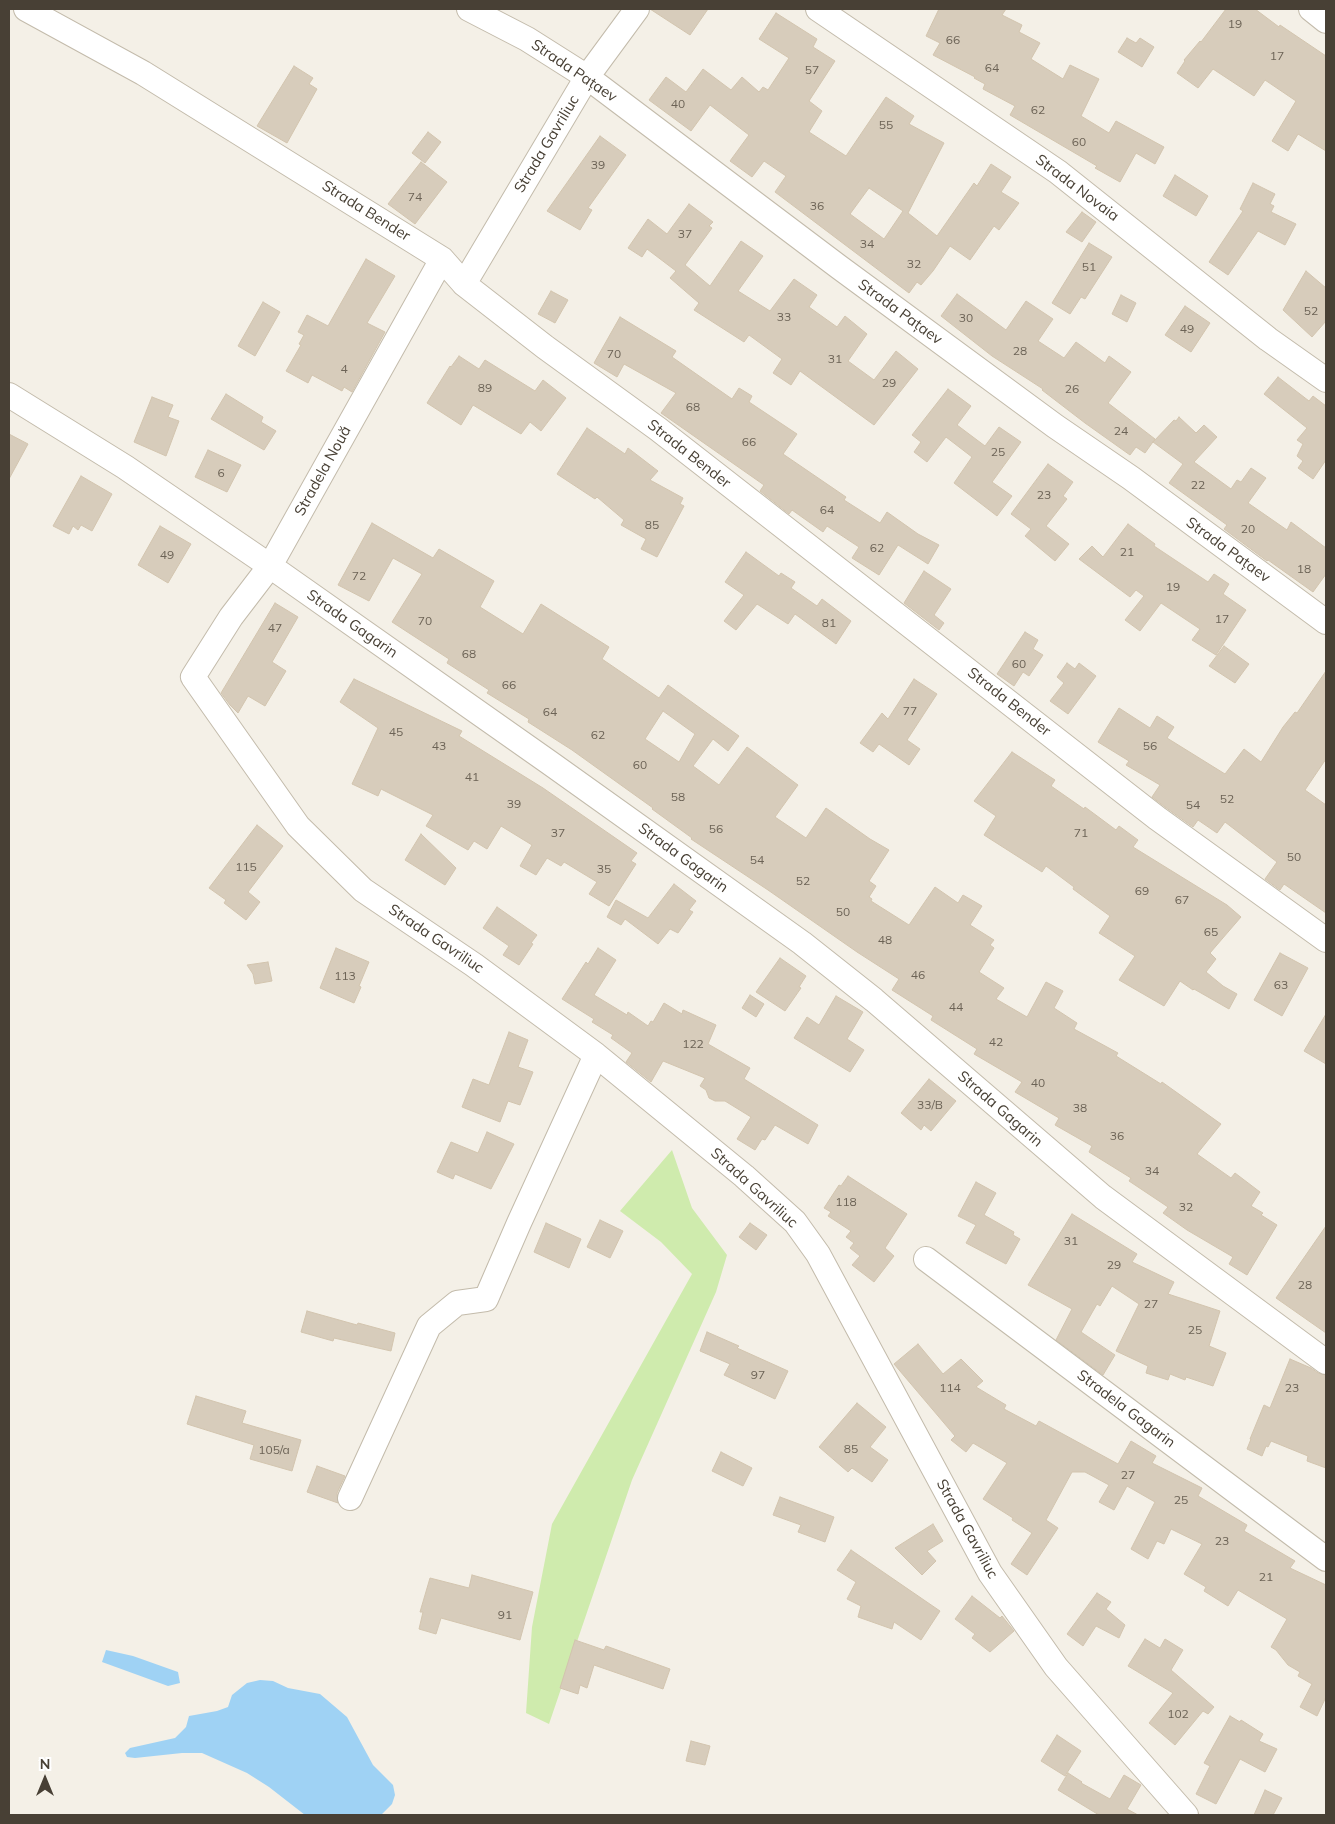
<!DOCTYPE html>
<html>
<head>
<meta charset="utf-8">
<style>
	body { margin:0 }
	#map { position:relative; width:1335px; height:1824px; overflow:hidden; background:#f4f0e7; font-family:Mulish,sans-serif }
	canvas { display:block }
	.frame { position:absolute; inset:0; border:10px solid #484035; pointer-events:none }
	.north { position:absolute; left:20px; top:1754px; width:50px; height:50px; -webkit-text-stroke:4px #fff; paint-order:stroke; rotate:0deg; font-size:14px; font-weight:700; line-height:20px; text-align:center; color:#484035 }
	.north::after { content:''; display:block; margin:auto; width:18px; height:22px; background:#484035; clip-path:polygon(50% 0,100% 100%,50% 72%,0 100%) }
</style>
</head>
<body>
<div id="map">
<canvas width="1335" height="1824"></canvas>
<div class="frame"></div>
<div class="north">N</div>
</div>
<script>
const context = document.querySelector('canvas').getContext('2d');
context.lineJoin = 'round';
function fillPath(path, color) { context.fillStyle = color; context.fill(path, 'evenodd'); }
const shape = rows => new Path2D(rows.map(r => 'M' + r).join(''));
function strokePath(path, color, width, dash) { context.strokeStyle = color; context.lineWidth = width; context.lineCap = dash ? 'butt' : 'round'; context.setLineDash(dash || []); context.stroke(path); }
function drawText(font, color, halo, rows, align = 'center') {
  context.font = font + ' Mulish,sans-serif'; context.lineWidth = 4; context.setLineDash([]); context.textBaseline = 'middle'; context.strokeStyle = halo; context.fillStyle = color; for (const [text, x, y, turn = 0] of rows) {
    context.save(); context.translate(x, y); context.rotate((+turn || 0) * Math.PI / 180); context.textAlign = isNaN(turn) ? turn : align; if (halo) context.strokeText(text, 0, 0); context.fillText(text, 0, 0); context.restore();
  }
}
fillPath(shape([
	[672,1150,692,1208,727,1255,716,1292,632,1480,549,1724,526,1713,532,1627,552,1524,692,1274,661,1242,620,1211]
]), '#cfebad');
fillPath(shape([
	[106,1650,133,1656,178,1672,180,1683,168,1686,102,1662],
	[260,1680,273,1681,288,1688,320,1694,347,1717,373,1765,393,1785,395,1795,392,1804,381,1815,305,1815,269,1787,247,1773,202,1753,182,1753,135,1758,127,1757,125,1753,130,1748,175,1738,186,1727,189,1716,217,1711,228,1707,232,1695,247,1683]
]), '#9fd2f4');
const building = shape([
	[650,9,708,9,690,35,650,9],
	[939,9,1006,9,1002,15,1022,25,1019,32,1040,43,1031,59,1063,79,1070,65,1099,79,1081,116,1109,133,1116,121,1164,147,1155,164,1136,153,1120,182,1095,168,1097,166,1010,115,1015,106,983,89,985,84,974,78,975,77,933,55,940,43,926,36,939,9],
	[1226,9,1255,9,1279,27,1280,25,1326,56,1326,151,1298,134,1288,151,1272,141,1296,101,1265,80,1254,96,1213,69,1198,88,1177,73,1185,61,1184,60,1200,41,1201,42,1226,9],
	[776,13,817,39,813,47,835,61,809,101,822,111,809,132,846,156,886,97,914,116,909,124,944,143,908,213,937,236,974,183,977,186,991,164,1011,177,1001,192,1019,203,999,230,994,226,970,260,950,246,933,271,921,285,917,282,909,293,775,192,786,176,764,161,752,177,730,161,749,135,710,105,691,131,649,100,666,77,686,92,703,69,731,90,742,77,759,92,763,87,768,90,789,58,759,39,776,13],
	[869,188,903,211,884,239,850,214,869,188],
	[1127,38,1136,43,1140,38,1154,47,1142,67,1118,52,1127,38],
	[294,66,313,78,309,84,317,89,287,143,257,126,294,66],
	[428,132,441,142,425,163,412,153,428,132],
	[600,136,626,155,588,208,592,210,580,230,547,211,600,136],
	[421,162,447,182,415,224,388,204,421,162],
	[1175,175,1208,196,1196,216,1163,196,1175,175],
	[1253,183,1275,194,1270,204,1274,206,1271,212,1296,224,1285,245,1258,231,1228,275,1209,262,1243,211,1240,209,1253,183],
	[689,204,713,222,709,226,712,228,685,265,710,286,741,241,763,256,738,291,770,311,794,279,817,295,809,307,837,327,845,316,867,334,848,361,874,380,896,351,918,369,874,425,800,371,791,385,773,373,782,359,749,335,744,342,694,310,699,303,670,278,676,271,647,249,642,257,628,248,648,219,667,234,689,204],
	[1082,212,1096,222,1082,242,1066,232,1082,212],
	[1089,243,1112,257,1085,299,1081,297,1070,314,1052,303,1089,243],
	[366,259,395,276,367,323,385,332,352,392,344,387,342,391,312,375,308,383,286,371,301,345,299,344,304,335,298,332,307,315,328,326,366,259],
	[1306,271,1326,288,1326,321,1312,337,1283,310,1306,271],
	[551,291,568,300,555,323,538,314,551,291],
	[957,294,1006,330,1026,301,1053,319,1038,341,1064,358,1076,342,1105,363,1109,356,1131,372,1108,403,1155,439,1145,453,1136,447,1130,455,1085,423,1042,390,1043,389,992,356,941,316,957,294],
	[1121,295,1136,303,1127,322,1112,314,1121,295],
	[263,302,280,312,255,356,238,346,263,302],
	[1185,306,1210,323,1191,352,1165,335,1185,306],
	[620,317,676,351,672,357,732,399,739,388,752,396,749,402,797,434,783,454,846,497,844,500,880,523,887,512,918,534,939,545,928,564,898,545,879,575,852,558,859,547,827,526,823,532,792,510,789,514,760,491,764,485,661,413,676,393,624,364,617,377,594,363,620,317],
	[459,356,479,369,485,360,535,391,543,380,566,398,541,431,530,422,521,434,473,405,461,425,427,403,450,366,451,367,459,356],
	[1278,377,1309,401,1313,396,1326,406,1326,460,1313,479,1298,468,1303,461,1297,456,1303,444,1297,440,1307,428,1264,394,1278,377],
	[948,389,971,406,957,425,985,446,999,427,1021,442,992,482,1012,496,997,516,954,483,972,457,946,437,927,462,914,452,921,442,912,435,948,389],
	[226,394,263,417,261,422,276,431,264,450,211,419,226,394],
	[152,397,173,405,168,417,179,421,166,456,134,442,152,397],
	[1179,417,1196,433,1204,425,1217,437,1194,462,1231,489,1237,480,1241,482,1251,468,1266,478,1248,503,1287,530,1291,522,1326,548,1326,574,1313,592,1268,560,1267,561,1224,529,1227,525,1169,483,1183,464,1153,442,1174,420,1176,421,1179,417],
	[587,428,625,454,628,448,658,471,650,480,683,498,680,504,684,506,657,557,641,549,646,539,621,525,624,520,597,497,595,499,557,474,587,428],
	[9,434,28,444,9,479,9,434],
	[208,450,241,465,227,492,195,477,208,450],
	[1048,464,1073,482,1063,496,1067,499,1046,526,1069,544,1055,561,1025,536,1031,529,1011,514,1048,464],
	[81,476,112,494,92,531,81,525,78,530,73,526,69,534,53,526,81,476],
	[372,523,433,558,439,549,494,581,480,607,523,634,541,604,609,647,602,659,659,698,668,685,739,736,728,751,713,739,693,766,719,785,747,747,798,785,775,817,806,838,826,808,870,839,889,850,869,881,876,886,869,897,872,899,871,901,909,925,935,887,958,903,963,895,982,906,970,925,994,940,990,945,994,948,979,972,1004,988,996,999,1027,1017,1046,982,1063,991,1054,1008,1077,1023,1074,1029,1118,1053,1116,1056,1161,1084,1162,1082,1221,1124,1197,1154,1231,1178,1235,1173,1260,1192,1251,1206,1263,1213,1261,1215,1277,1225,1247,1275,1229,1264,1233,1257,1187,1230,1163,1213,1168,1207,1129,1181,1131,1178,1089,1152,1092,1146,1055,1125,1059,1118,1015,1092,1022,1082,974,1054,977,1049,931,1020,933,1016,892,990,899,979,857,952,768,890,691,839,692,838,652,809,653,808,572,750,528,722,529,719,487,693,489,690,447,663,449,659,392,622,422,574,393,558,369,601,338,585,372,523],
	[663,711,695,734,679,762,645,739,663,711],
	[1128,524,1155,544,1154,546,1208,582,1214,574,1229,584,1223,594,1246,610,1216,655,1192,640,1200,629,1161,603,1140,631,1125,620,1144,596,1136,590,1130,597,1079,559,1092,546,1103,557,1128,524],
	[160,526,191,544,168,583,138,565,160,526],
	[746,552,779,576,781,573,795,582,791,588,817,606,822,599,851,621,836,644,795,614,788,624,757,604,736,630,724,621,744,595,725,582,746,552],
	[924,571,951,589,934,615,944,623,939,630,904,603,924,571],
	[275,603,298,617,272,662,286,671,265,706,248,696,238,713,230,705,221,693,275,603],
	[1025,632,1038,640,1033,649,1043,655,1029,676,1023,672,1014,686,997,674,1025,632],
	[1224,646,1249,664,1235,683,1209,666,1224,646],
	[1067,663,1075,669,1079,663,1096,676,1068,714,1050,701,1064,683,1057,677,1067,663],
	[1326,671,1326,759,1305,790,1326,805,1326,913,1284,884,1280,890,1265,879,1277,862,1225,822,1217,833,1198,820,1193,827,1165,807,1152,797,1160,785,1126,765,1129,761,1098,742,1119,708,1150,728,1157,716,1174,727,1167,738,1225,774,1244,749,1261,762,1283,727,1295,712,1297,713,1326,671],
	[354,679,462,731,459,736,543,788,637,853,631,861,636,864,609,906,589,894,597,882,564,862,561,866,547,858,536,875,520,866,532,845,501,826,487,849,474,841,468,850,426,826,433,815,381,789,378,796,352,784,378,728,340,702,354,679],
	[914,679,937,694,907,740,920,749,909,765,879,744,873,752,860,743,882,713,888,719,914,679],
	[1012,752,1055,780,1051,786,1084,809,1085,807,1116,830,1119,826,1138,840,1133,847,1227,905,1241,917,1210,953,1216,959,1206,972,1223,986,1237,994,1229,1009,1194,989,1193,990,1180,981,1164,1006,1119,980,1135,956,1099,933,1110,916,1073,889,1074,887,1046,866,1042,872,984,835,996,816,974,801,1012,752],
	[257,825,283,846,248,892,260,902,246,920,224,903,226,900,209,888,257,825],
	[421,834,456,868,445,885,405,860,421,834],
	[674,884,696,901,689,910,693,912,678,933,670,929,658,944,625,919,621,925,607,917,616,900,648,918,674,884],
	[497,907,537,935,531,943,533,944,519,965,503,955,509,946,483,928,497,907],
	[336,948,369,962,359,986,361,987,354,1003,320,988,336,948],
	[598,948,616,960,594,995,627,1015,628,1012,648,1026,651,1021,653,1022,664,1003,682,1014,683,1010,716,1025,708,1044,750,1068,744,1079,818,1125,808,1144,775,1125,765,1140,762,1139,755,1150,737,1139,751,1117,725,1101,715,1101,709,1098,706,1090,700,1086,705,1078,663,1061,651,1082,626,1062,632,1053,611,1038,613,1035,592,1022,594,1019,562,999,586,962,588,964,598,948],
	[1280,953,1308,968,1282,1016,1254,1000,1280,953],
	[780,958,806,976,799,987,801,988,785,1011,756,992,780,958],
	[268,962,272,981,255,984,253,974,247,965,268,962],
	[750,995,764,1004,756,1017,742,1008,750,995],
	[836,996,863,1012,847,1039,864,1050,850,1072,794,1038,807,1017,819,1025,836,996],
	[1326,1014,1326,1064,1304,1051,1326,1014],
	[509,1032,528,1040,518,1067,533,1072,520,1105,508,1101,500,1122,462,1107,473,1079,489,1085,509,1032],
	[929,1079,956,1101,931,1131,924,1125,921,1130,901,1113,929,1079],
	[487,1132,514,1144,491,1189,455,1174,453,1179,437,1172,451,1142,478,1153,487,1132],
	[848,1176,907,1214,885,1248,894,1256,874,1282,852,1265,860,1256,850,1248,854,1243,846,1237,851,1231,828,1216,831,1212,824,1208,839,1185,841,1186,848,1176],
	[976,1182,996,1193,984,1215,1014,1232,1013,1235,1020,1239,1006,1264,966,1243,976,1225,958,1216,976,1182],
	[1072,1214,1137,1254,1132,1262,1174,1282,1168,1294,1220,1311,1209,1346,1226,1353,1213,1386,1186,1377,1185,1380,1170,1374,1168,1380,1146,1373,1148,1366,1116,1351,1139,1304,1112,1286,1100,1306,1097,1304,1081,1332,1115,1355,1103,1375,1056,1340,1072,1309,1028,1285,1072,1214],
	[600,1220,623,1231,610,1258,587,1247,600,1220],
	[546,1223,581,1239,569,1268,534,1252,546,1223],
	[750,1223,767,1235,756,1250,739,1237,750,1223],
	[1326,1226,1326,1333,1276,1298,1326,1226],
	[307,1311,357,1325,358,1323,395,1333,391,1351,334,1338,333,1341,301,1332,307,1311],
	[707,1332,739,1346,737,1348,788,1371,775,1399,724,1375,730,1364,700,1351,707,1332],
	[918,1344,943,1374,961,1359,983,1381,976,1387,1006,1405,1004,1409,1036,1426,1039,1421,1118,1464,1131,1441,1156,1456,1152,1463,1202,1488,1198,1496,1247,1525,1244,1531,1295,1561,1290,1568,1326,1585,1326,1697,1317,1716,1300,1707,1312,1684,1298,1676,1300,1672,1288,1665,1276,1650,1271,1647,1287,1619,1238,1590,1228,1606,1204,1591,1206,1587,1184,1574,1202,1544,1171,1529,1164,1544,1157,1541,1148,1559,1131,1549,1155,1502,1127,1486,1114,1510,1099,1502,1109,1485,1085,1472,1072,1472,1046,1520,1058,1528,1027,1575,1011,1564,1032,1533,1012,1520,1013,1518,983,1499,1007,1463,973,1443,966,1452,951,1440,955,1436,894,1364,918,1344],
	[1290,1359,1311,1368,1318,1373,1326,1375,1326,1468,1307,1461,1308,1456,1271,1441,1268,1447,1266,1446,1262,1456,1247,1449,1251,1439,1250,1439,1264,1405,1270,1408,1290,1359],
	[196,1396,246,1411,242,1423,301,1440,292,1471,250,1459,254,1445,187,1424,196,1396],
	[857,1403,886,1427,870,1447,888,1460,872,1482,852,1468,848,1472,819,1447,857,1403],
	[721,1452,752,1468,743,1486,712,1471,721,1452],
	[317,1466,345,1476,337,1493,338,1503,307,1492,317,1466],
	[780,1497,834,1517,825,1542,798,1532,801,1525,773,1515,780,1497],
	[933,1524,943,1541,927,1551,936,1561,922,1575,895,1548,933,1524],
	[851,1550,940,1611,921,1640,894,1622,892,1629,858,1617,861,1606,847,1599,856,1582,837,1570,851,1550],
	[472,1575,533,1592,520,1640,441,1618,436,1634,419,1629,423,1612,420,1612,430,1578,469,1588,472,1575],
	[1097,1593,1111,1602,1106,1609,1125,1625,1119,1638,1096,1626,1083,1646,1067,1634,1097,1593],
	[972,1596,1000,1618,1002,1616,1014,1631,990,1652,972,1638,975,1634,955,1619,972,1596],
	[1145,1639,1160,1648,1165,1639,1183,1650,1171,1670,1214,1707,1208,1714,1203,1711,1175,1745,1149,1723,1173,1693,1128,1666,1145,1639],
	[575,1640,604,1650,606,1646,670,1669,663,1689,594,1665,587,1688,580,1685,578,1694,560,1688,575,1640],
	[1230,1716,1240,1722,1241,1720,1263,1734,1259,1741,1277,1749,1265,1772,1240,1759,1216,1804,1196,1794,1210,1766,1204,1763,1230,1716],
	[1057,1735,1081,1751,1065,1776,1041,1761,1057,1735],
	[691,1741,710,1746,705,1765,686,1761,691,1741],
	[1068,1773,1082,1782,1081,1783,1110,1799,1124,1775,1141,1785,1127,1809,1138,1815,1099,1815,1058,1790,1068,1773],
	[1265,1790,1282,1798,1273,1815,1254,1815,1265,1790]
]);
fillPath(building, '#d7ccbb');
strokePath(building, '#d2c4ae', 1);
const minor = shape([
	[26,9,143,73,442,259,464,284,545,347,658,429,1157,818,1326,940],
	[469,9,527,39,587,77,839,267,1055,426,1131,478,1326,622],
	[818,9,1058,172,1268,339,1326,380],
	[1311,9,1326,21],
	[442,259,270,566,231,617,193,677,298,826,363,890,474,965,596,1055,744,1176,795,1222,818,1254,990,1573,1056,1667,1186,1815],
	[464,284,587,77,637,9],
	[9,395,125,467,270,566,550,763,802,943,874,1000,1103,1197,1326,1362],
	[926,1259,1326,1559],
	[350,1498,429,1326,457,1303,486,1299,519,1223,596,1055]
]);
strokePath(minor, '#c3bbab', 26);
strokePath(minor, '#fff', 24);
drawText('12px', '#6c6356', null, [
	["19",1235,24],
	["66",953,40],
	["17",1277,56],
	["64",992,68],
	["57",812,70],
	["40",678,104],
	["62",1038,110],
	["55",886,125],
	["60",1079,142],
	["39",598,165],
	["74",415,197],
	["36",817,206],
	["37",685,234],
	["34",867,244],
	["32",914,264],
	["51",1089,267],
	["52",1311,311],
	["33",784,317],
	["30",966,318],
	["49",1187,329],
	["28",1020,351],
	["70",614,354],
	["31",835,359],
	["4",344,369],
	["29",889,383],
	["89",485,388],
	["26",1072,389],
	["68",693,407],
	["24",1121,431],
	["66",749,442],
	["25",998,452],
	["6",221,473],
	["22",1198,485],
	["23",1044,495],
	["64",827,510],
	["85",652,525],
	["20",1248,529],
	["62",877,548],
	["21",1127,552],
	["49",167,555],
	["18",1304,569],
	["72",359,576],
	["19",1173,587],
	["17",1222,619],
	["70",425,621],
	["81",829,623],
	["47",275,628],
	["68",469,654],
	["60",1019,664],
	["66",509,685],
	["77",910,711],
	["64",550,712],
	["45",396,732],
	["62",598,735],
	["43",439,746],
	["56",1150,746],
	["60",640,765],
	["41",472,777],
	["58",678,797],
	["52",1227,799],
	["39",514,804],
	["54",1193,805],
	["56",716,829],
	["37",558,833],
	["71",1081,833],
	["50",1294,857],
	["54",757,860],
	["115",246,867],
	["35",604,869],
	["52",803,881],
	["69",1142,891],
	["67",1182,900],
	["50",843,912],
	["65",1211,932],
	["48",885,940],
	["46",918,975],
	["113",345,976],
	["63",1281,985],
	["44",956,1007],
	["42",996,1042],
	["122",693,1044],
	["40",1038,1083],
	["33/B",930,1105],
	["38",1080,1108],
	["36",1117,1136],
	["34",1152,1171],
	["118",846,1202],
	["32",1186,1207],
	["31",1071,1241],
	["29",1114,1265],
	["28",1305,1285],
	["27",1151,1304],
	["25",1195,1330],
	["97",758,1375],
	["114",950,1388],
	["23",1292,1388],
	["85",851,1449],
	["105/a",274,1450],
	["27",1128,1475],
	["25",1181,1500],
	["23",1222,1541],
	["21",1266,1577],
	["91",505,1615],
	["102",1178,1714]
]);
drawText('15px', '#484035', '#fff', [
	["Strada Pațaev",574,71,34],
	["Strada Gavriliuc",547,144,-59],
	["Strada Novaia",1077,188,37],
	["Strada Bender",366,211,32],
	["Strada Pațaev",900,312,36],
	["Strada Bender",689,454,38],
	["Stradela Nouă",323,471,-61],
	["Strada Pațaev",1228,550,36],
	["Strada Gagarin",352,624,35],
	["Strada Bender",1009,702,38],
	["Strada Gagarin",683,858,36],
	["Strada Gavriliuc",436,939,34],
	["Strada Gagarin",1000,1109,41],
	["Strada Gavriliuc",754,1188,42],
	["Stradela Gagarin",1126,1409,37],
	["Strada Gavriliuc",967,1529,61]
]);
</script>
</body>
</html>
